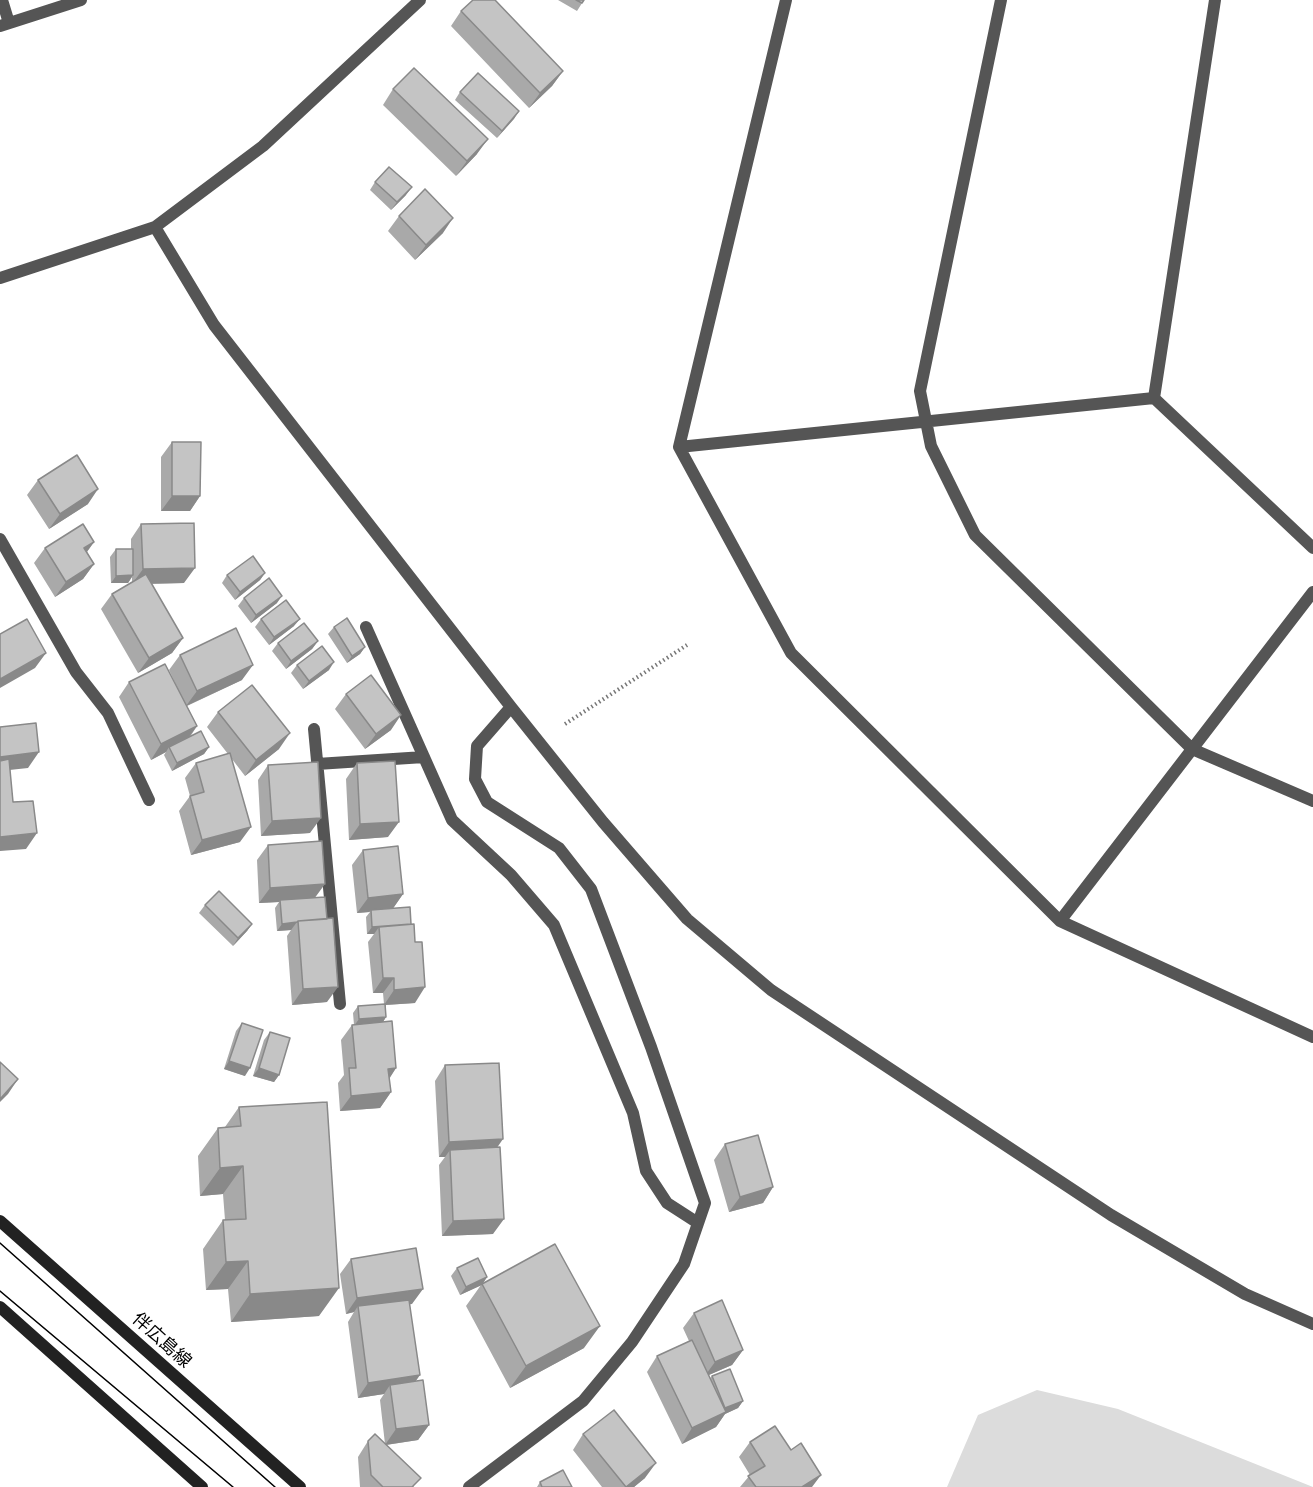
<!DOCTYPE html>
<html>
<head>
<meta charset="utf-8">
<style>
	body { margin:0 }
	canvas { display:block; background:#fff }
</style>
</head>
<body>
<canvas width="1313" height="1487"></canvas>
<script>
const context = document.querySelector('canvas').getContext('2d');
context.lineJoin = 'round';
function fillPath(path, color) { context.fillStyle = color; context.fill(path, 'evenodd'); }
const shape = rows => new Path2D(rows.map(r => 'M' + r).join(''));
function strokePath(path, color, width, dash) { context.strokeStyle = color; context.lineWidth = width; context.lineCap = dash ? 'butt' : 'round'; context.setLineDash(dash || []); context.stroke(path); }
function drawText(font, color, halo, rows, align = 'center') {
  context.font = font + ' Ubuntu,"Noto Sans JP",sans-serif'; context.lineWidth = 5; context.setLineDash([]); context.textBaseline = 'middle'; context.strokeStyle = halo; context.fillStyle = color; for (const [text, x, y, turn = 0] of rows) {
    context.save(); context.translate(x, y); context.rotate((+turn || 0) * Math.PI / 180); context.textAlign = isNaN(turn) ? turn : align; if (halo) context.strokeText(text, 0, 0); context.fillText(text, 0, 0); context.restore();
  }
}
fillPath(shape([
	[1037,1390,1118,1409,1313,1487,947,1487,978,1415]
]), '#dcdcdc');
strokePath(shape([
	[565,724,687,645]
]), '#777', 4, [1.5, 3]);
strokePath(shape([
	[2,0,9,23],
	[786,0,679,447,791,653,1060,921,1313,1037],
	[1001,0,920,391,931,446,975,535,1192,749,1313,801],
	[1215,0,1154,398,1313,548],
	[0,26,81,0],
	[155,227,214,325,511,707,603,822,687,919,771,990,1111,1215,1245,1294,1313,1324],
	[0,278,155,227,263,146,420,0],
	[679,447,1154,398],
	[0,539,76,672,108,713,149,800],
	[366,627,452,820,511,875,554,925,633,1113,646,1171,667,1203,698,1223],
	[314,729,340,1004],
	[317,764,424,757],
	[1060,921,1313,592],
	[469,1487,583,1401,632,1342,684,1264,705,1203,651,1047,591,889,559,848,487,802,475,779,477,746,511,707]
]), '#555', 12);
strokePath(shape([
	[0,1221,300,1487],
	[0,1307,202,1487]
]), '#222', 12);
strokePath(shape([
	[0,1243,275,1487],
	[0,1291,233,1487]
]), '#000', 1.5);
fillPath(shape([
	[558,0,584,0,577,11],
	[461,11,563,71,552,86,529,108,451,26],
	[393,89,477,154,456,176,383,105],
	[460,92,519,111,497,138,455,100],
	[375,182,406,195,391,210,370,190],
	[399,216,443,233,415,260,388,231],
	[172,442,200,496,190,511,161,511,161,457],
	[38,480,88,504,49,529,27,495],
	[141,524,184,583,151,584,183,638,172,653,138,673,101,609,112,594,132,582,132,577,128,583,111,583,110,557,116,549,131,549,131,539],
	[94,542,87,552,94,564,83,579,55,597,34,563,45,548],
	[265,573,260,580,235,600,222,583,227,575],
	[244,598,277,603,251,623,238,606],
	[261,619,294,626,269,645,255,627],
	[334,627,365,647,360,654,347,663,328,634],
	[318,641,312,649,286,669,272,651,278,643],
	[180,655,242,680,187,706,197,726,190,737,209,747,204,754,172,771,164,755,166,752,151,760,119,697,129,682,179,691,169,670],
	[297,665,329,670,303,689,291,673],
	[346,694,391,730,365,749,335,709],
	[218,712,279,749,245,776,232,759,240,842,191,855,179,811,190,796,185,778,196,763,228,754,207,727],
	[357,763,388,837,349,840,346,779],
	[268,765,310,833,261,836,258,780],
	[268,845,316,898,327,1002,292,1005,287,936,291,930,277,931,275,908,279,902,259,903,257,860],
	[363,850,403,894,393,908,415,1003,386,1005,386,1017,383,1022,396,1068,389,1078,391,1092,380,1108,340,1111,338,1083,344,1075,341,1040,352,1025,354,1025,353,1013,358,1006,384,1004,383,993,373,993,368,942,374,934,367,934,366,917,370,912,357,913,352,865],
	[205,905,252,924,247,931,233,946,199,913],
	[242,1023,245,1076,224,1069,236,1031],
	[270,1032,279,1075,274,1082,253,1076,264,1040],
	[445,1065,497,1147,493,1234,442,1236,439,1165,445,1157,439,1157,435,1081],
	[239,1107,319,1316,231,1322,228,1289,206,1290,203,1249,223,1220,225,1220,223,1194,200,1196,198,1156,218,1128,225,1127],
	[725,1144,773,1187,763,1203,729,1212,714,1160],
	[351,1259,412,1304,410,1304,416,1381,429,1425,418,1440,386,1445,414,1487,360,1487,358,1457,368,1441,385,1444,380,1400,384,1394,358,1398,348,1322,354,1312,346,1314,340,1274],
	[457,1268,487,1277,483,1283,584,1348,510,1388,466,1306,481,1285,460,1295,451,1276],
	[694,1313,743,1350,732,1365,709,1375,710,1378,712,1376,743,1401,738,1408,725,1414,716,1427,682,1444,647,1372,657,1356,689,1341,683,1328],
	[583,1434,645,1478,634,1487,602,1487,573,1450],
	[750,1442,791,1450,812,1487,740,1487,750,1475,739,1457],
	[540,1482,572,1487,537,1487]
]), '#a9a9a9');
fillPath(shape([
	[563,71,552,86,529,108,540,93],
	[519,111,514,119,497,138,502,131],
	[488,139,477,154,456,176,467,161],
	[412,187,406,195,391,210,397,202],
	[453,218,443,233,415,260,426,245],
	[98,489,88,504,49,529,60,514],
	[172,496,200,496,190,511,161,511],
	[94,542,83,557,84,548],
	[94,564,83,579,55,597,66,582],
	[195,568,184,583,132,584,143,569],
	[265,573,260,580,235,600,240,592],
	[133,575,128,583,111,583,116,576],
	[282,596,277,603,251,623,256,615],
	[300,619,294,626,269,645,274,637],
	[183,638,172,653,138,673,149,658],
	[318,641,312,649,286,669,291,661],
	[365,647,360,654,347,663,352,656],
	[46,653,35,668,0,688,0,679],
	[334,662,329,670,303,689,309,681],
	[253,665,242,680,186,706,197,691],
	[401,715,391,730,365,749,376,734],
	[197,726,186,741,169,747,166,752,151,760,161,744],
	[290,733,279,749,245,776,256,760],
	[209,747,204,754,172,771,177,763],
	[39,752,28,768,0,771,0,757],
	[321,818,310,833,261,836,272,821],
	[399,822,388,837,349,840,360,824],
	[251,827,240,842,191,855,202,840],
	[37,833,26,849,0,851,0,837],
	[325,884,314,899,280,900,279,902,259,903,270,888],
	[403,894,392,910,371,910,369,912,357,913,368,898],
	[297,922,291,930,277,931,282,924],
	[252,924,247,931,233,946,238,938],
	[411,924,379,927,374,934,367,934,372,927],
	[383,978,394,978,383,993,373,993],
	[338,987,327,1002,292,1005,303,989],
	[425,987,415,1003,384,1005,394,990],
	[386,1017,381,1025,354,1026,359,1019],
	[229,1061,250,1068,245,1076,224,1069],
	[259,1068,279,1075,274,1082,253,1076],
	[396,1068,386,1084,388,1069],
	[18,1079,8,1094,0,1102,0,1099],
	[391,1092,380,1108,340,1111,351,1096],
	[503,1139,492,1155,450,1150,445,1157,439,1157,449,1142],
	[243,1166,223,1194,200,1196,220,1168],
	[773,1187,763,1203,729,1212,740,1197],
	[504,1219,493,1234,442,1236,453,1221],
	[248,1261,228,1289,206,1290,226,1262],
	[487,1277,482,1285,460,1295,466,1287],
	[339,1288,319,1316,231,1322,250,1294],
	[423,1289,412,1304,359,1312,358,1306,354,1312,346,1314,357,1298],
	[600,1326,584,1348,510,1388,526,1366],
	[743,1350,732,1365,704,1377,715,1362],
	[420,1375,409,1391,390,1385,384,1394,358,1398,368,1383],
	[743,1401,738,1408,725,1414,716,1427,682,1444,692,1428,725,1408],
	[429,1425,418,1440,385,1445,396,1429],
	[656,1463,645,1478,634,1487,626,1487],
	[821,1475,812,1487,802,1487]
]), '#898989');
const building = shape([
	[473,0,495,0,563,71,540,93,461,11,473,0],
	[576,0,584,0,582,3,576,0],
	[414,68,488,139,467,161,393,89,414,68],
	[478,73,519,111,502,131,460,92,478,73],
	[389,167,412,187,397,202,375,182,389,167],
	[425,189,453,218,426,245,399,216,425,189],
	[172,442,201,442,200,496,172,496,172,442],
	[77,455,98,489,60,514,38,480,77,455],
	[194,523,195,568,143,569,141,524,194,523],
	[83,524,94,542,84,548,94,564,66,582,45,548,83,524],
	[116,549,133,549,133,575,116,576,116,549],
	[253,556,265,573,240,592,227,575,253,556],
	[146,574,183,638,149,658,112,594,146,574],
	[269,578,282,596,256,615,244,598,269,578],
	[286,600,300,619,274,637,261,619,286,600],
	[347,618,365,647,352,656,334,627,347,618],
	[27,619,46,653,0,679,0,634,27,619],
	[304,623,318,641,291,661,278,643,304,623],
	[236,628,253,665,197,691,180,655,236,628],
	[322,646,334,662,309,681,297,665,322,646],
	[165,664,197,726,161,744,129,682,165,664],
	[371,675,401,715,376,734,346,694,371,675],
	[252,685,290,733,256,760,218,712,252,685],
	[36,723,39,752,0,757,0,727,36,723],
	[201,731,209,747,177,763,169,747,201,731],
	[230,753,251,827,202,840,190,796,204,792,196,763,230,753],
	[9,759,13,802,33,801,37,833,0,837,0,761,9,759],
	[395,761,399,822,360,824,357,763,395,761],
	[318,762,321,818,272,821,268,765,318,762],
	[322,841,325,884,270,888,268,845,322,841],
	[398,846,403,894,368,898,363,850,398,846],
	[219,891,252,924,238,938,205,905,219,891],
	[325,897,327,919,298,921,297,922,282,924,280,900,325,897],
	[410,907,411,924,372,927,371,910,410,907],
	[333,918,338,987,303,989,298,921,333,918],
	[414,924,415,942,422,942,425,987,394,990,394,978,383,978,379,927,414,924],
	[385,1004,386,1017,359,1019,358,1006,385,1004],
	[392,1021,396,1068,388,1069,391,1092,351,1096,349,1068,356,1068,352,1025,392,1021],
	[242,1023,263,1030,250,1068,229,1061,242,1023],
	[270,1032,290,1038,279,1075,259,1068,270,1032],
	[0,1062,18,1079,0,1099,0,1062],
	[499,1063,503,1139,449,1142,445,1065,499,1063],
	[327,1102,339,1288,250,1294,248,1261,226,1262,223,1220,246,1219,243,1166,220,1168,218,1128,241,1126,239,1107,327,1102],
	[758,1135,773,1187,740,1197,725,1144,758,1135],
	[500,1147,504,1219,453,1221,450,1150,500,1147],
	[555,1244,600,1326,526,1366,482,1284,555,1244],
	[416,1248,423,1289,357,1298,351,1259,416,1248],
	[478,1258,487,1277,466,1287,457,1268,478,1258],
	[409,1300,420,1375,368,1383,358,1306,409,1300],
	[722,1300,743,1350,715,1362,694,1313,722,1300],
	[692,1340,726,1412,692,1428,657,1356,692,1340],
	[730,1369,743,1401,725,1408,712,1376,730,1369],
	[423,1380,429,1425,396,1429,390,1385,423,1380],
	[614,1410,656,1463,626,1487,583,1434,614,1410],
	[775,1426,791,1450,801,1443,821,1475,802,1487,756,1487,748,1476,765,1466,750,1442,775,1426],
	[375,1434,421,1478,412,1487,383,1487,371,1475,368,1441,375,1434],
	[563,1470,572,1487,542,1487,540,1482,563,1470]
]);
fillPath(building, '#c4c4c4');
strokePath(building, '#898989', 1.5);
drawText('18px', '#000', '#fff', [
	["伴広島線",162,1340,42]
]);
</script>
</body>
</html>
